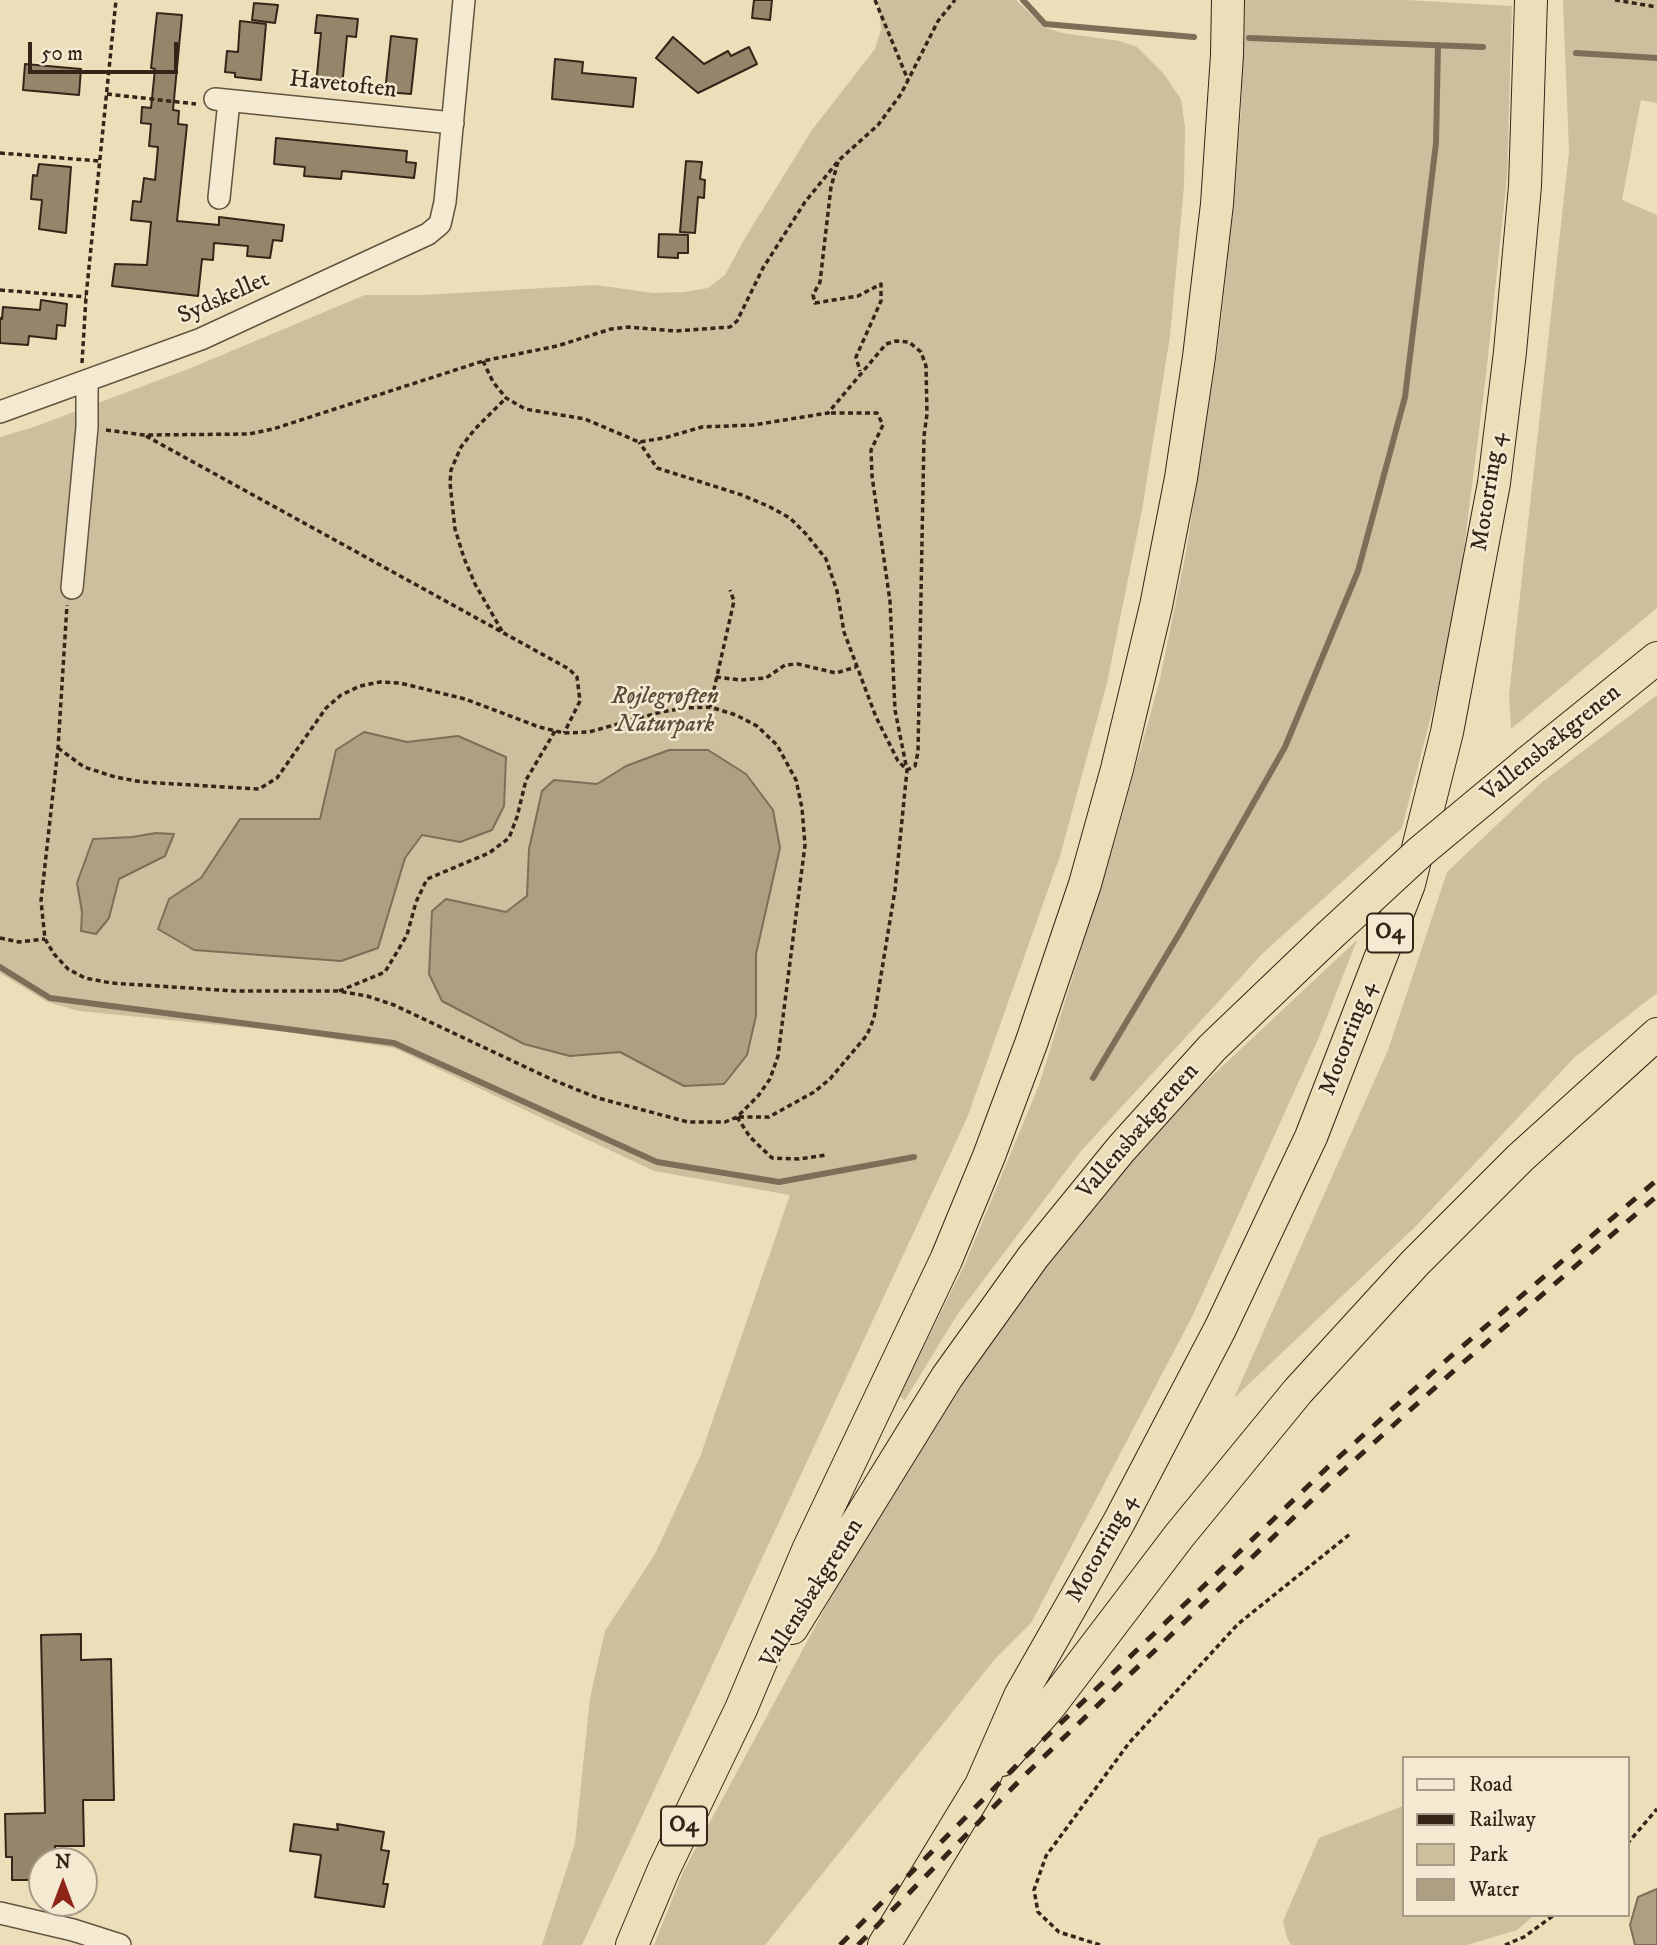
<!DOCTYPE html>
<html>
<head>
<meta charset="utf-8">
<style>
	body { margin:0 }
	#map { position:relative; width:1657px; height:1945px; overflow:hidden; background:#ecdeb8; font-family:"IM FELL DW Pica",serif }
	canvas { display:block }
	.legend { position:absolute; left:1402px; top:1756px; width:228px; height:161px; box-sizing:border-box; background:#f3ead1; border:2px solid #a79b87; margin:0; padding:9px 12px; list-style:none; font-size:21px; color:#352518 }
	.legend li { display:flex; align-items:center; gap:14px; height:35px }
	.legend b { width:35px; border:2px solid #a79b87 }
	.north { position:absolute; left:28px; top:1847px; width:70px; height:70px; box-sizing:border-box; background:#f3ead1; border:2px solid #a79b87; border-radius:50%; rotate:0deg; font-size:19px; font-weight:700; line-height:28px; text-align:center; color:#352518 }
	.north::after { content:''; display:block; margin:auto; width:24px; height:32px; background:#8f2418; clip-path:polygon(50% 0,100% 100%,50% 72%,0 100%) }
	.scale { position:absolute; left:28px; top:42px; width:150px; height:32px; box-sizing:border-box; border:4px solid #352518; border-top:0; padding-left:9px; font-size:21px; line-height:24px; white-space:nowrap; color:#352518; -webkit-text-stroke:5px #f3ead1; paint-order:stroke }
</style>
</head>
<body>
<div id="map">
<canvas width="1657" height="1945"></canvas>
<ul class="legend">
<li><b style="height:9px;background:#f3ead1"></b>Road</li>
<li><b style="height:9px;background:#352518"></b>Railway</li>
<li><b style="height:19px;background:#cdbf9d"></b>Park</li>
<li><b style="height:19px;background:#ae9f82"></b>Water</li>
</ul>
<div class="north">N</div>
<div class="scale">50 m</div>
</div>
<script>
const context = document.querySelector('canvas').getContext('2d');
context.lineJoin = 'round';
function fillPath(path, color) { context.fillStyle = color; context.fill(path, 'evenodd'); }
const shape = rows => new Path2D(rows.map(r => 'M' + r).join(''));
function strokePath(path, color, width, dash) { context.strokeStyle = color; context.lineWidth = width; context.lineCap = dash ? 'butt' : 'round'; context.setLineDash(dash || []); context.stroke(path); }
function drawText(font, color, halo, rows, align = 'center') {
  context.font = font + ' "IM FELL DW Pica",serif'; context.lineWidth = 5; context.setLineDash([]); context.textBaseline = 'middle'; context.strokeStyle = halo; context.fillStyle = color; for (const [text, x, y, turn = 0] of rows) {
    context.save(); context.translate(x, y); context.rotate((+turn || 0) * Math.PI / 180); context.textAlign = isNaN(turn) ? turn : align; if (halo) context.strokeText(text, 0, 0); context.fillText(text, 0, 0); context.restore();
  }
}
fillPath(shape([
	[881,0,1016,0,1044,27,1062,33,1120,41,1137,47,1163,73,1181,99,1185,127,1184,186,1170,336,1142,510,1107,683,1060,856,967,1118,582,1945,542,1945,575,1843,590,1698,605,1631,655,1554,700,1457,790,1195,654,1171,394,1048,280,1031,79,1011,47,1002,0,973,0,437,34,427,186,370,365,295,423,295,596,285,653,293,684,292,708,288,725,275,745,238,812,130,875,49,881,29,878,1],
	[1245,0,1407,0,1512,6,1507,177,1486,375,1460,580,1437,693,1402,828,1264,952,1081,1151,957,1315,905,1400,899,1396,965,1264,1039,1085,1115,841,1160,679,1186,552,1218,348,1234,203,1241,110],
	[1563,0,1657,0,1657,103,1641,100,1622,200,1657,215,1657,608,1511,729,1509,695,1569,152],
	[1657,695,1657,993,1575,1057,1415,1227,1234,1398,1388,1050,1447,872,1541,783],
	[1357,940,1319,1037,1193,1315,1031,1623,995,1659,765,1945,654,1945,683,1872,907,1456,1131,1152],
	[1403,1806,1403,1915,1534,1915,1517,1930,1467,1945,1291,1945,1287,1938,1283,1921,1319,1838]
]), '#cdbf9d');
const water = shape([
	[364,732,407,742,458,736,506,757,504,806,492,830,460,842,422,835,405,858,378,948,341,961,194,950,158,929,169,899,201,878,240,819,320,819,336,750,364,732],
	[669,750,708,750,746,774,773,810,780,848,756,954,756,1016,747,1055,724,1084,684,1086,620,1052,570,1056,524,1044,442,1001,429,974,432,911,446,899,506,912,527,896,529,849,542,791,554,780,597,784,626,766,669,750],
	[156,833,174,834,165,856,119,879,109,918,96,934,81,931,82,912,77,883,93,839,132,837,156,833],
	[1657,1889,1657,1945,1635,1945,1630,1925,1638,1897,1657,1889]
]);
fillPath(water, '#ae9f82');
strokePath(water, '#7e6e58', 2);
strokePath(shape([
	[1023,0,1045,24,1194,37],
	[1249,38,1483,47],
	[1576,53,1657,58],
	[0,967,50,998,394,1043,657,1162,779,1182,914,1157],
	[1093,1078,1182,929,1285,747,1358,571,1405,397,1436,143,1438,45]
]), '#7e6e58', 6);
const building = shape([
	[754,0,772,0,770,20,752,18,754,0],
	[254,3,278,5,275,23,252,20,254,3],
	[157,13,182,15,173,110,179,111,178,124,187,125,177,221,219,225,219,217,284,225,282,241,273,240,270,258,247,256,248,246,214,243,213,260,202,259,198,296,112,286,115,264,147,265,151,222,131,220,133,201,141,202,144,178,155,180,158,147,149,146,151,124,141,123,142,107,151,108,155,69,151,68,157,13],
	[317,15,358,19,356,37,347,36,342,87,316,85,321,33,315,33,317,15],
	[240,21,266,24,261,80,235,77,235,73,225,72,227,51,238,52,240,21],
	[391,36,417,39,411,94,385,92,391,36],
	[673,37,704,64,728,51,731,56,749,47,757,64,698,93,656,58,673,37],
	[555,59,583,62,582,73,636,78,633,107,552,99,555,59],
	[25,64,81,69,79,95,23,90,25,64],
	[276,138,407,151,406,162,416,163,414,178,342,171,341,179,304,176,305,167,274,164,276,138],
	[686,161,702,162,700,179,705,180,704,198,698,197,695,233,680,232,686,161],
	[39,164,71,167,66,233,39,229,42,200,31,199,33,175,37,176,39,164],
	[659,234,688,235,688,253,678,253,678,258,658,257,659,234],
	[41,300,67,304,65,326,57,325,56,339,29,336,28,345,0,343,0,318,2,319,3,307,40,310,41,300],
	[81,1634,81,1660,111,1659,114,1800,83,1800,84,1846,55,1846,55,1861,42,1861,42,1880,12,1880,12,1857,6,1857,5,1814,45,1813,41,1635,81,1634],
	[294,1824,338,1830,337,1824,384,1832,381,1850,389,1851,383,1884,388,1884,384,1907,315,1897,321,1855,290,1851,294,1824]
]);
fillPath(building, '#94856b');
strokePath(building, '#352518', 2);
const minor = shape([
	[215,99,453,123],
	[219,198,229,101],
	[0,412,201,339,428,234,440,224,445,202,464,0],
	[72,588,87,427,87,382],
	[0,1913,73,1930,120,1945]
]);
const highway = shape([
	[1527,763,1657,658],
	[792,1628,947,1377,1033,1257,1121,1149,1212,1048,1328,937],
	[1002,1760,1049,1707,1179,1536,1298,1391,1415,1263,1520,1158,1657,1034],
	[632,1945,664,1869,741,1709,808,1550,946,1260,989,1156,1032,1041,1085,884,1117,769,1156,606,1181,478,1199,357,1217,204,1227,55,1228,0],
	[884,1945,981,1785,1020,1696,1119,1522,1220,1329,1311,1137,1409,884,1447,732,1494,483,1510,352,1525,186,1531,0]
]);
strokePath(minor, '#635340', 24);
strokePath(highway, '#352518', 34);
strokePath(shape([
	[875,0,908,80],
	[1615,0,1657,7],
	[107,94,196,104],
	[0,153,99,161],
	[838,162,831,187,820,282,813,295,815,303,858,296,881,284,881,301,856,357,860,371],
	[0,290,86,297],
	[483,361,493,382,506,398,525,409,585,419,639,442,664,438,702,427,753,425,828,413,886,344,896,341,909,342,921,352,926,366,927,414,924,436,918,752,915,766,907,770,898,761,876,717,844,632,837,591,826,559,806,534,790,518,770,507,742,495,657,468,639,442],
	[82,363,86,297,116,0],
	[106,430,144,435,249,434,273,429,483,361,557,346,611,329,629,327,675,331,730,327,737,321,763,268,805,202,839,160,878,125,901,94,938,21,955,0],
	[146,436,569,669,577,677,580,701,564,733],
	[502,631,475,584,464,558,455,529,450,483,451,470,461,447,475,429,506,398],
	[716,677,740,680,766,678,785,665,798,664,836,673,856,667],
	[710,707,734,601,730,590],
	[58,748,84,767,115,777,142,782,259,789,277,778,326,708,341,695,360,686,380,682,400,683,465,699,539,727,564,733,589,732,661,712,685,708,710,707,736,715,757,726,777,745,796,780,802,808,805,845,778,1056,770,1079,758,1096,737,1117,725,1122,688,1122,598,1098,553,1080,394,1005,367,996,338,991,235,991,111,983,85,978,68,969,54,954,45,939,41,901,58,748,67,605],
	[0,938,19,942,45,939],
	[339,991,385,972,407,935,416,902,427,879,489,853,509,838,517,817,526,780,555,731],
	[737,1117,750,1137,772,1158,799,1159,826,1155],
	[739,1117,769,1117,814,1092,830,1079,867,1035,874,1018,895,890,907,770,895,710,890,601,872,476,871,450,883,425,877,413,828,413],
	[1627,1844,1657,1809],
	[1100,1945,1059,1932,1038,1912,1034,1890,1046,1856,1129,1743,1238,1624,1350,1534],
	[1505,1945,1524,1937,1554,1915]
]), '#352518', 3.5, [5, 3.5]);
strokePath(minor, '#f3ead1', 21);
strokePath(highway, '#ecdeb8', 32);
strokePath(shape([
	[840,1945,1019,1763,1329,1466,1450,1357,1657,1180],
	[858,1945,1028,1772,1337,1476,1458,1367,1657,1196]
]), '#352518', 5, [12, 12]);
const highwayBridge = shape([
	[1328,937,1420,852,1527,763]
]);
strokePath(highwayBridge, '#352518', 34, []);
strokePath(highwayBridge, '#ecdeb8', 32);
for (const [x, y, w] of [
	[1390,933,46],
	[684,1826,46]
]) { const box = new Path2D(); box.roundRect(x - w / 2, y - 19.5, w, 39, 5); context.fillStyle = '#f3ead1'; context.fill(box); strokePath(box, '#352518', 2); }
drawText('bold 23px', '#352518', null, [
	["O4",1390,933],
	["O4",684,1826]
]);
drawText('24px', '#352518', '#f3ead1', [
	["Havetoften",343,86,6],
	["Sydskellet",224,299,-24],
	["Motorring 4",1490,492,-81],
	["Vallensbækgrenen",1552,744,-39],
	["Motorring 4",1349,1039,-69],
	["Vallensbækgrenen",1139,1132,-49],
	["Motorring 4",1103,1549,-61],
	["Vallensbækgrenen",813,1594,-58]
]);
drawText('italic 24px', '#5b4c39', '#f3ead1', [
	["Røjlegrøften",665,698],
	["Naturpark",665,726]
]);
</script>
</body>
</html>
